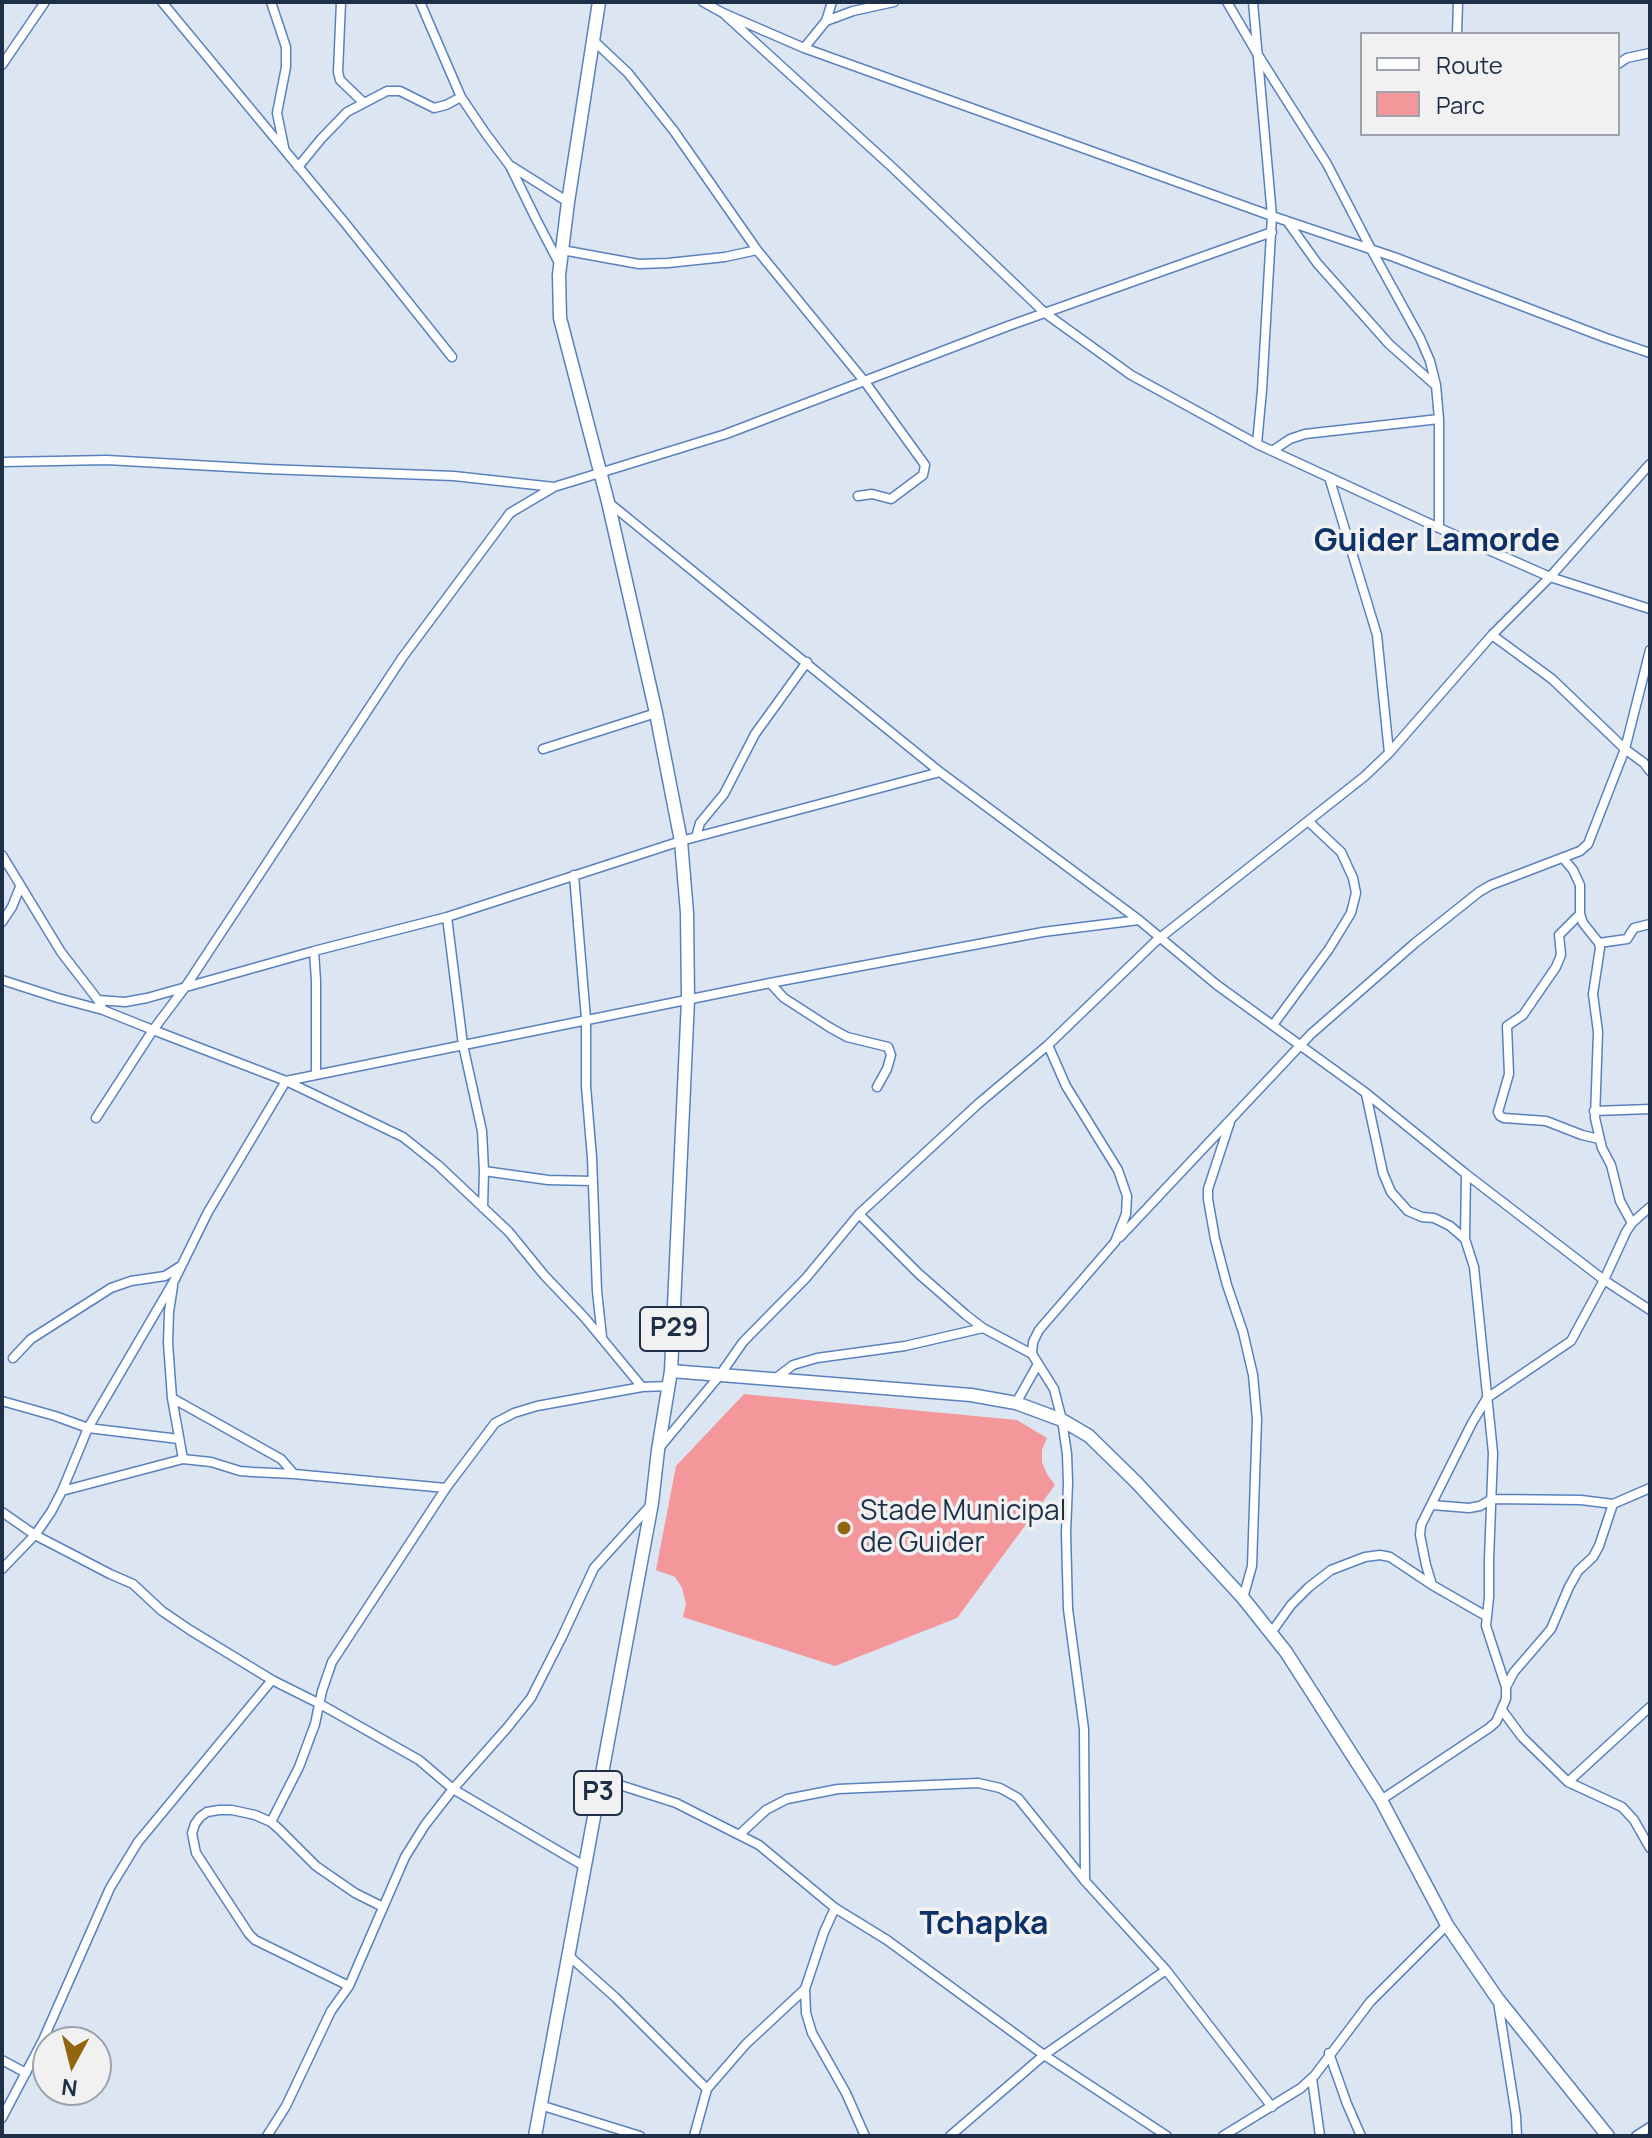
<!DOCTYPE html>
<html>
<head>
<meta charset="utf-8">
<style>
	body { margin:0 }
	#map { position:relative; width:1652px; height:2138px; overflow:hidden; background:#dce5f2; font-family:Manrope,sans-serif }
	canvas { display:block }
	.frame { position:absolute; inset:0; border:4px solid #1e2f48; pointer-events:none }
	.legend { position:absolute; left:1360px; top:32px; width:260px; height:104px; box-sizing:border-box; background:#f1f1f1; border:2px solid #9da3ad; margin:0; padding:10px 14px; list-style:none; font-size:24px; color:#1e2f48 }
	.legend li { display:flex; align-items:center; gap:16px; height:40px }
	.legend b { width:40px; border:2px solid #9da3ad }
	.north { position:absolute; left:32px; top:2026px; width:80px; height:80px; box-sizing:border-box; background:#f1f1f1; border:2px solid #9da3ad; border-radius:50%; rotate:187deg; font-size:22px; font-weight:700; line-height:32px; text-align:center; color:#1e2f48 }
	.north::after { content:''; display:block; margin:auto; width:28px; height:36px; background:#91660f; clip-path:polygon(50% 0,100% 100%,50% 72%,0 100%) }
</style>
</head>
<body>
<div id="map">
<canvas width="1652" height="2138"></canvas>
<div class="frame"></div>
<ul class="legend">
<li><b style="height:10px;background:#fff"></b>Route</li>
<li><b style="height:22px;background:#f4979a"></b>Parc</li>
</ul>
<div class="north">N</div>
</div>
<script>
const context = document.querySelector('canvas').getContext('2d');
context.lineJoin = 'round';
function fillPath(path, color) { context.fillStyle = color; context.fill(path, 'evenodd'); }
const shape = rows => new Path2D(rows.map(r => 'M' + r).join(''));
function strokePath(path, color, width, dash) { context.strokeStyle = color; context.lineWidth = width; context.lineCap = dash ? 'butt' : 'round'; context.setLineDash(dash || []); context.stroke(path); }
function drawText(font, color, halo, rows, align = 'center') {
  context.font = font + ' Manrope,sans-serif'; context.lineWidth = 7; context.setLineDash([]); context.textBaseline = 'middle'; context.strokeStyle = halo; context.fillStyle = color; for (const [text, x, y, turn = 0] of rows) {
    context.save(); context.translate(x, y); context.rotate((+turn || 0) * Math.PI / 180); context.textAlign = isNaN(turn) ? turn : align; if (halo) context.strokeText(text, 0, 0); context.fillText(text, 0, 0); context.restore();
  }
}
fillPath(shape([
	[744,1394,1017,1420,1047,1438,1042,1450,1042,1462,1047,1474,1055,1485,957,1618,835,1666,683,1617,686,1604,682,1588,675,1577,656,1570,676,1466]
]), '#f4979a');
const street = shape([
	[162,2,345,223,452,357],
	[271,2,286,47,286,67,277,113,284,147],
	[341,2,338,72,340,80,364,103],
	[420,2,461,97,486,134,510,166,536,219,560,265],
	[703,2,723,13,804,48,826,21,832,2],
	[1227,2,1258,55,1327,164,1371,249,1420,338,1430,361,1436,385,1439,419,1439,528],
	[1253,2,1272,216,1262,390,1257,444],
	[723,13,893,168,1045,313,1131,375,1257,444,1439,528,1550,577,1650,609],
	[826,21,853,11,894,2],
	[1457,34,1458,2],
	[593,40,628,73,674,131,757,250,865,382,925,465,923,475,891,499,872,494,858,496],
	[804,48,1272,216,1394,257,1606,338,1650,353],
	[1618,64,1627,58,1650,53],
	[2,65,45,2],
	[511,166,568,202],
	[298,167,321,139,347,112,387,91,400,91,434,108,446,105,461,97],
	[1287,221,1317,263,1389,344,1435,385],
	[562,250,639,264,668,263,725,257,757,250],
	[1272,451,1290,439,1305,434,1439,419],
	[2,462,107,460,266,469,454,476,554,487],
	[1329,477,1377,635,1389,753],
	[608,502,940,772,1139,920,1217,985,1366,1093,1466,1174,1604,1280,1650,1310],
	[1492,635,1552,679,1625,749,1644,763,1650,771],
	[543,749,656,713],
	[696,837,700,823,724,794,755,734,807,662],
	[2,855,61,952,98,1000,103,1010,153,1030,186,986,402,658,510,513,554,487,726,434,1008,326,1272,232],
	[1563,858,1573,870,1580,885,1580,914,1583,923,1599,943,1600,948,1593,994,1598,1032,1595,1118,1602,1148,1611,1165,1620,1201,1632,1223],
	[574,875,586,1019,586,1086,592,1158,597,1291,602,1337],
	[1580,914,1559,935,1561,955,1556,967,1523,1015,1507,1026,1509,1074,1498,1112,1500,1116,1504,1118,1546,1121,1582,1135,1599,1139],
	[447,917,463,1045,482,1131,484,1171,483,1208],
	[2,922,12,907,20,887],
	[1599,943,1627,939,1634,928,1650,924],
	[314,951,316,981,316,1075],
	[2,980,58,998,103,1010],
	[770,983,784,998,829,1027,847,1037,888,1047,891,1055,887,1069,877,1087],
	[98,1000,125,1002,147,998,314,951,447,917,681,841,940,772],
	[1273,1025,1329,949,1351,913,1356,893,1353,878,1341,852,1308,821],
	[1048,1045,1066,1086,1118,1170,1127,1196,1126,1214,1115,1242,1039,1330,1033,1342,1032,1354,1054,1389,1062,1420,1067,1454,1068,1483,1066,1533,1068,1609,1084,1729,1085,1881],
	[1366,1094,1383,1173,1391,1192,1408,1211,1422,1217,1434,1218,1450,1226,1465,1239],
	[1594,1111,1650,1109],
	[96,1118,153,1030,286,1081,770,983,1043,932,1139,920],
	[1230,1122,1208,1189,1208,1199,1215,1239,1227,1285,1243,1332,1253,1375,1257,1419,1252,1566,1243,1598],
	[484,1171,548,1180,593,1181],
	[859,1214,919,1274,966,1315,983,1328,1032,1354],
	[1120,1237,1311,1034,1415,943,1479,892,1491,885,1580,851,1588,844,1625,749,1650,650],
	[173,1286,169,1312,168,1343,172,1398,183,1459],
	[13,1358,31,1339,111,1288,131,1281,165,1276,179,1267],
	[776,1378,793,1365,817,1358,905,1346,983,1328],
	[172,1398,281,1459,294,1474],
	[2,1401,55,1416,88,1428,179,1439],
	[1016,1403,1038,1364],
	[660,1447,720,1375,743,1342,806,1278,859,1214,978,1104,1048,1045,1156,941,1365,776,1389,753,1492,635,1550,577,1650,464],
	[62,1491,183,1459,211,1462,240,1471,253,1472,294,1474,446,1488],
	[1432,1505,1469,1508,1480,1506,1492,1499,1581,1500,1613,1504,1650,1488],
	[2,1512,35,1535,110,1574,133,1584,162,1611,190,1630,272,1680,320,1704,419,1760,453,1789,584,1866],
	[2,1569,35,1535,51,1512,62,1491,88,1428,174,1281,208,1212,286,1081,403,1137,438,1165,509,1232,544,1275,585,1318,642,1387],
	[1486,1616,1432,1585,1426,1565,1420,1535,1421,1525,1472,1423,1487,1398,1571,1341,1604,1280,1626,1232,1632,1223,1650,1207],
	[1271,1633,1291,1605,1309,1587,1331,1570,1365,1557,1380,1555,1390,1557,1432,1585],
	[1506,1687,1514,1672,1551,1629,1569,1587,1578,1571,1593,1557,1599,1546,1613,1504],
	[1502,1710,1522,1737,1568,1782,1622,1807,1634,1820,1650,1848],
	[601,1779,676,1803,759,1845,835,1908,887,1940,1044,2055,1167,2136],
	[1568,1782,1650,1707],
	[1381,1800,1489,1728,1496,1722,1506,1699,1506,1687,1486,1626,1489,1597,1489,1560,1493,1453,1474,1267,1465,1239,1466,1174],
	[271,1822,299,1767,315,1724,322,1691,332,1662,446,1488,495,1423,514,1413,537,1406,642,1387,669,1386],
	[740,1834,766,1810,787,1799,838,1789,978,1783,1000,1788,1018,1798,1085,1881,1166,1970,1272,2107],
	[835,1908,824,1932,805,1989,806,2013,812,2033,846,2093,865,2136],
	[568,1955,616,1998,707,2089],
	[349,1986,255,1940,249,1934,196,1853,192,1833,195,1824,200,1817,207,1812,219,1810,232,1810,255,1815,271,1822,279,1829,316,1866,355,1893,383,1907],
	[1498,2002,1516,2116,1517,2136],
	[1329,2053,1347,2104,1361,2136],
	[2,2060,26,2073],
	[1312,2078,1320,2136],
	[540,2105,640,2136],
	[2,2118,43,2040,110,1888,138,1842,272,1680],
	[267,2136,286,2106,331,2011,349,1986,405,1857,425,1825,453,1789,507,1728,531,1698,562,1637,594,1568,650,1506],
	[694,2136,707,2089,746,2044,805,1989],
	[950,2136,1044,2055,1166,1970],
	[1223,2136,1301,2088,1315,2075,1370,2002,1447,1925],
	[1636,2136,1650,2127]
]);
const primary = shape([
	[599,2,568,202,559,275,560,318,608,502,656,713,681,841,687,913,688,1000,671,1371,971,1395,1016,1403,1062,1420,1089,1436,1136,1482,1243,1598,1286,1652,1381,1800,1447,1925,1497,1998,1608,2136],
	[535,2136,652,1503,658,1450,671,1371]
]);
strokePath(street, '#5981be', 11);
strokePath(primary, '#5981be', 15);
strokePath(street, '#fff', 8);
strokePath(primary, '#fff', 12);
for (const [x, y, r, color] of [
	[844,1528,8,"#91660f"]
]) { const dot = new Path2D(); dot.arc(x, y, r, 0, 2 * Math.PI); context.fillStyle = color; context.fill(dot); strokePath(dot, '#f1f1f1', 3); }
for (const [x, y, w] of [
	[674,1329,68],
	[598,1793,48]
]) { const box = new Path2D(); box.roundRect(x - w / 2, y - 22, w, 44, 6); context.fillStyle = '#f1f1f1'; context.fill(box); strokePath(box, '#1e2f48', 2); }
drawText('bold 26px', '#1e2f48', null, [
	["P29",674,1329],
	["P3",598,1793]
]);
drawText('28px', '#1e2f48', '#f1f1f1', [
	["Stade Municipal",860,1512],
	["de Guider",860,1544]
], 'left');
drawText('bold 32px', '#0d3268', '#f1f1f1', [
	["Guider Lamorde",1437,542],
	["Tchapka",984,1925]
]);
</script>
</body>
</html>
